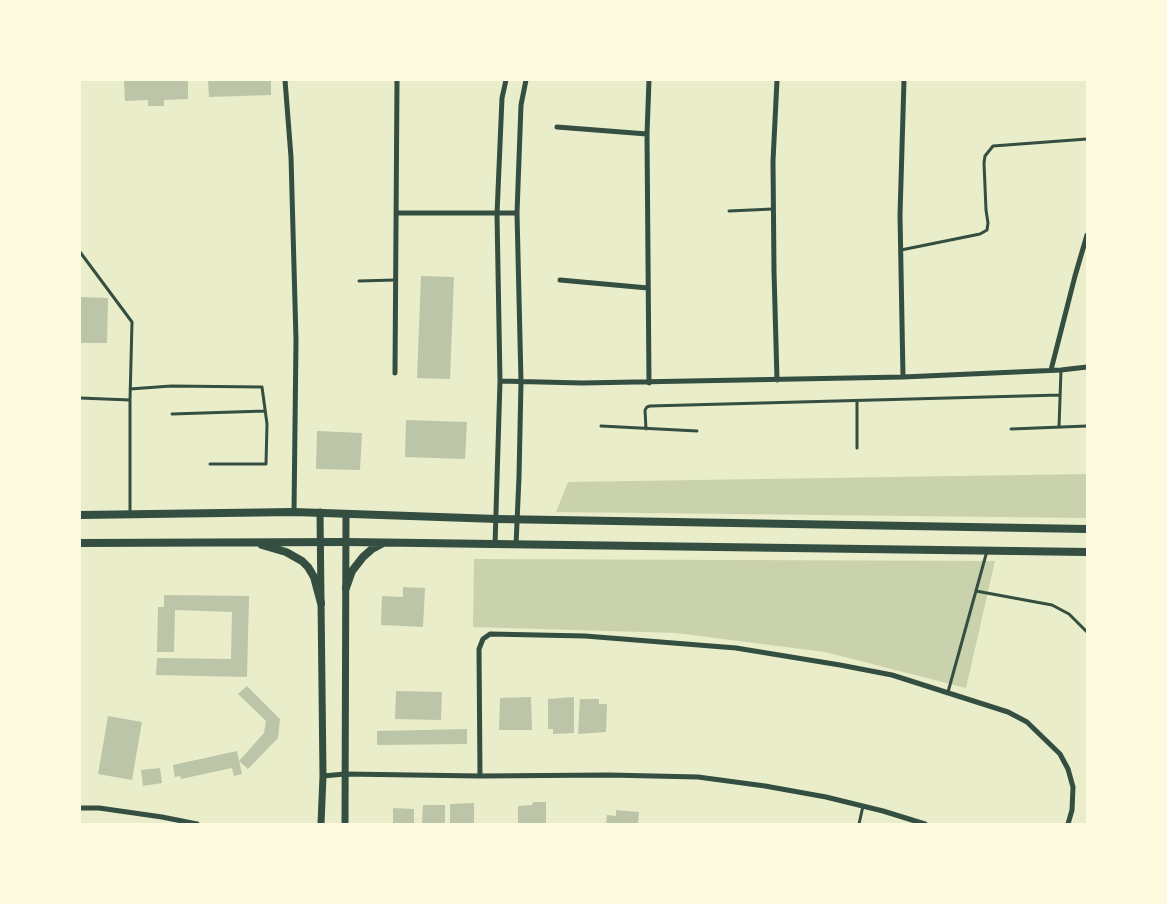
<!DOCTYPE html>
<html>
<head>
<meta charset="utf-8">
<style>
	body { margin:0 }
	#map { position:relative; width:1167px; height:904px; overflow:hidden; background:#e9edc9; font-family:Arial,sans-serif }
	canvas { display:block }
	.frame { position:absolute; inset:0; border:81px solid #fefae0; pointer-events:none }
</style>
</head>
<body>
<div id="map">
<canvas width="1167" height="904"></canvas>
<div class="frame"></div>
</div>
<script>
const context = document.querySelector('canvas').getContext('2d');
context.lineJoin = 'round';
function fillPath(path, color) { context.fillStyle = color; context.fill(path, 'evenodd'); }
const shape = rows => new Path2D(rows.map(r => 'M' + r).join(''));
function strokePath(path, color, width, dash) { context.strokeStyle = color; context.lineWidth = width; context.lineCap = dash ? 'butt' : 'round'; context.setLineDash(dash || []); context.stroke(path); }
fillPath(shape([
	[1087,474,1087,518,556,512,568,482],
	[474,559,995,561,966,688,825,652,676,633,473,627]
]), '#cad2ad');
fillPath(shape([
	[124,80,188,80,188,99,164,100,164,106,148,106,148,100,125,101],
	[208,80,271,80,271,95,209,97],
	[421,276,454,277,450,379,417,378],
	[80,297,108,298,107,343,80,343],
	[406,420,467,422,465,459,405,457],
	[317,431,362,433,360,470,316,469],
	[403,587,425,588,423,627,381,625,382,596,403,597],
	[164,595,249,596,247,677,156,675,157,658,231,659,232,612,175,610,174,652,157,652,158,607,164,607],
	[247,686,280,719,278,738,248,769,239,761,264,733,266,721,238,694],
	[396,691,442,692,441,720,395,719],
	[531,697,532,730,499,730,500,698],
	[574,697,574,733,553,734,553,729,548,729,548,699],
	[580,699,599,699,599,704,607,704,606,732,578,734],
	[108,716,142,722,132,780,98,774],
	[467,729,467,744,377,745,377,731],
	[237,751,242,774,234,776,232,768,181,779,180,776,175,777,173,765],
	[160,768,162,783,143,786,141,770],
	[533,802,546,802,546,824,518,824,518,806,532,805],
	[474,803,474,824,450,824,450,804],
	[423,805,445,805,445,824,422,824],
	[393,808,414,809,414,824,393,824],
	[616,810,639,812,638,824,606,824,607,815,616,816]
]), '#bcc5a7');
strokePath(shape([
	[729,211,773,209],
	[901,250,980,234,987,230,988,223,986,210,984,163,985,156,993,146,1087,139],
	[80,252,132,322,130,400],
	[359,281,395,280],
	[130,389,171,386,262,387,267,424,266,464,210,464],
	[80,398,130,400,130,514],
	[857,401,857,448],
	[172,414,265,411],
	[601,426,697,431],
	[1059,427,1061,370],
	[646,429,645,410,647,407,650,406,1060,395],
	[1011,429,1087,426],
	[976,591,1052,605,1069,614,1087,632],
	[948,692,987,551],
	[859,824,863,806]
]), '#344e41', 3);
strokePath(shape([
	[285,80,291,157,296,340,294,512],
	[649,80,647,134,649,383],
	[777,80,773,161,774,271,777,380],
	[557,127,647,134],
	[396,213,517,213],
	[560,280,648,288],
	[1051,370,1075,276,1087,235],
	[395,373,397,80],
	[903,377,900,215,904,80],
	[500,381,582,383,903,377,1061,370,1087,367],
	[495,545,500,381,497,214,502,98,506,80],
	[516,545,519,477,521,382,517,213,521,105,526,80],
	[323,776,345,774,480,776,609,775,698,777,765,786,826,797,883,811,925,824],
	[480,776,479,649,483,639,490,634,585,636,736,648,840,665,892,675,1008,712,1027,722,1060,754,1068,769,1073,787,1072,810,1068,824],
	[80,808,99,808,162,817,197,824]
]), '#344e41', 5);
strokePath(shape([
	[320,512,323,776,321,824],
	[345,824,346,514]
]), '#344e41', 7);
strokePath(shape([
	[80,515,294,512,497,519,1087,529],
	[80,543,346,542,1087,552],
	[262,545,286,552,302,561,308,567,314,577,321,603],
	[346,588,352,571,363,557,372,549,383,543]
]), '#344e41', 8);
</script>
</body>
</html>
